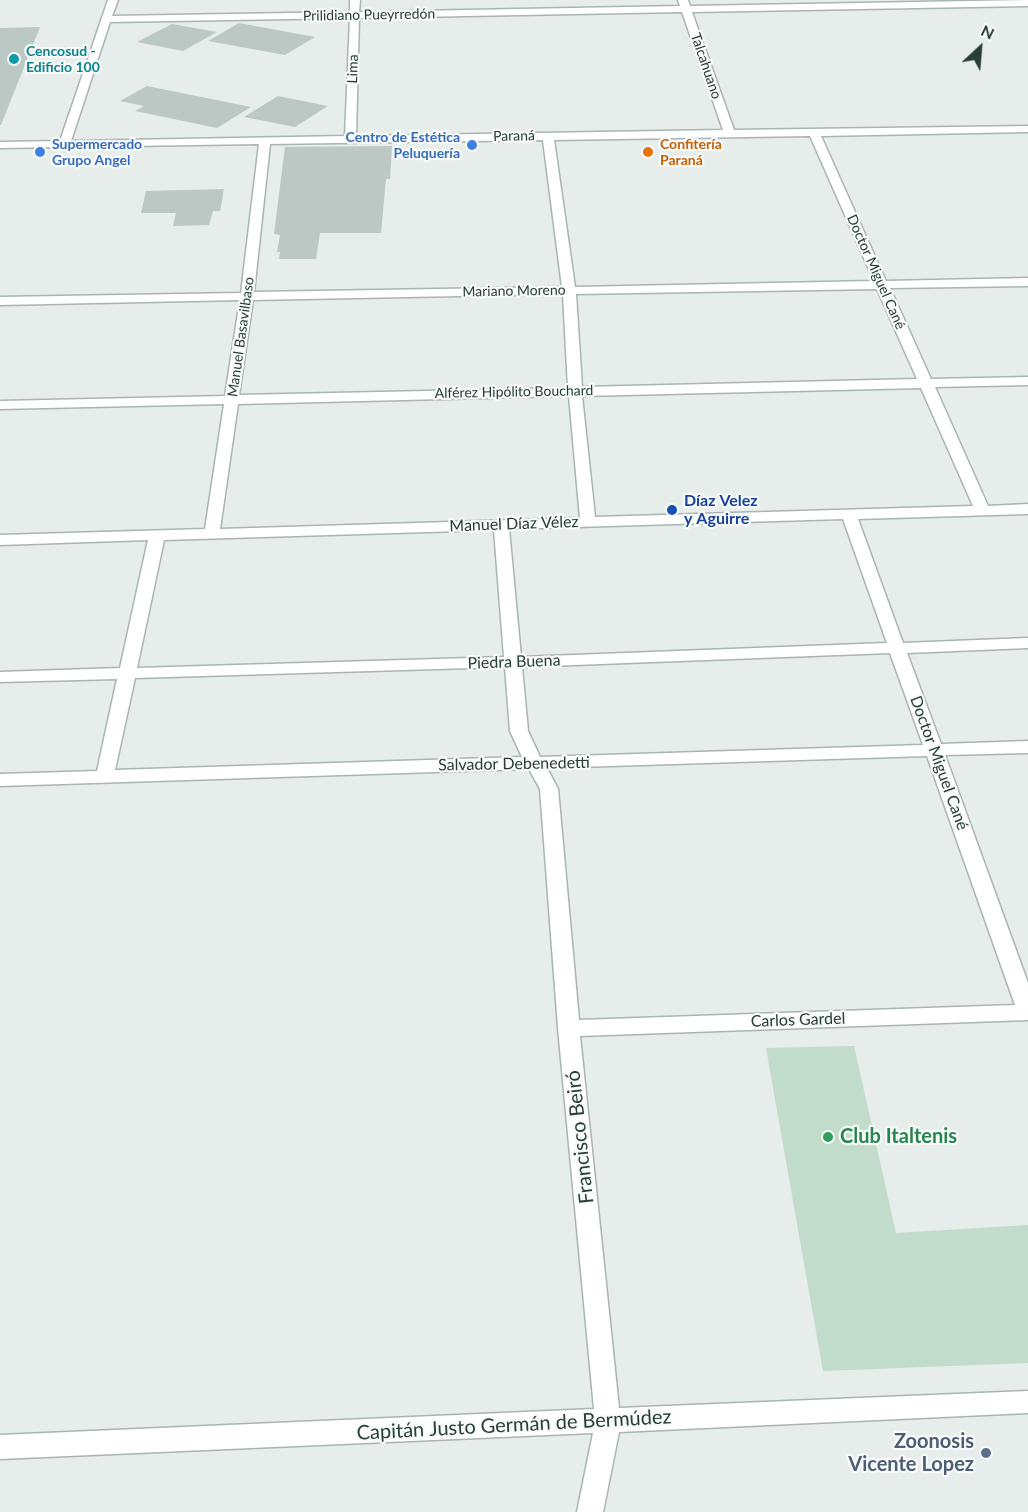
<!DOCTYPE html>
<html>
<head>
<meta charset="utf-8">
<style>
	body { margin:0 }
	#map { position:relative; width:1028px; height:1512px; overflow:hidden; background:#e6edeb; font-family:Lato,sans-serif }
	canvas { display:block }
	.north { position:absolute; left:950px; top:18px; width:60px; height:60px; -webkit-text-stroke:4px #f7faf9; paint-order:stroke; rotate:26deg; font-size:16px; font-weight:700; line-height:24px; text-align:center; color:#273e39 }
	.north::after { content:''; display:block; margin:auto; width:21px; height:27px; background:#273e39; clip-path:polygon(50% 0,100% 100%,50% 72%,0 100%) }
</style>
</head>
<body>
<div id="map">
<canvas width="1028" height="1512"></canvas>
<div class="north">N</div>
</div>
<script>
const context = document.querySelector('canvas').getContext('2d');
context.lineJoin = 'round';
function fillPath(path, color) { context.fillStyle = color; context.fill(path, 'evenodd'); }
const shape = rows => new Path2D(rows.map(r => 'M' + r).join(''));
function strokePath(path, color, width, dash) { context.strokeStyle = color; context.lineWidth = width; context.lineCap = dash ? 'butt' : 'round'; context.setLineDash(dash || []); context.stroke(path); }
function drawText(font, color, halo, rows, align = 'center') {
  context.font = font + ' Lato,sans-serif'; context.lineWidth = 4.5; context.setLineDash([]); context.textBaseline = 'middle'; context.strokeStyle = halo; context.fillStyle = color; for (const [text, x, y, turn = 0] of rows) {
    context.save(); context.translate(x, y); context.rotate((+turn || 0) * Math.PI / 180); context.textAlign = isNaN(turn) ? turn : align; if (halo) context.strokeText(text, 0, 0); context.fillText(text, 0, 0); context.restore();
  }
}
fillPath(shape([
	[854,1046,896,1233,1028,1225,1028,1363,823,1371,766,1048]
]), '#c2dccb');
fillPath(shape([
	[239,23,315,37,285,55,208,41],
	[172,24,217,32,183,51,137,42],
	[40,27,1,125,0,125,0,28],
	[147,86,251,107,217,128,135,111,144,106,120,101],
	[278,96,328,106,295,127,244,117],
	[392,146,390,179,386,179,381,233,320,233,316,259,279,259,280,252,277,252,280,235,274,234,285,147],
	[224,189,220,211,213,211,209,225,173,226,176,213,141,213,146,191]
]), '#bcc8c4');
const minor = shape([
	[108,0,118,0,112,16,350,12,350,0,360,0,359,12,680,6,678,0,688,0,690,6,1028,0,1028,6,692,12,734,130,1028,126,1028,132,821,136,886,281,1028,278,1028,286,890,288,931,379,1028,377,1028,385,935,387,988,506,1028,504,1028,514,858,519,903,643,1028,638,1028,648,907,653,941,744,1028,741,1028,753,945,755,1028,983,1028,1020,580,1036,619,1408,1028,1391,1028,1413,619,1432,603,1512,577,1512,593,1433,0,1459,0,1435,594,1409,558,1028,540,789,529,769,0,786,0,774,97,771,117,679,0,682,0,672,120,668,148,540,0,545,0,535,205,529,224,404,0,409,0,401,225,396,240,300,0,305,0,297,241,293,259,144,0,148,0,142,60,141,108,0],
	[682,12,723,130,356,136,359,18,682,12],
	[350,18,345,136,71,141,110,22,350,18],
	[810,136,874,281,575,287,554,140,810,136],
	[543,140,562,287,254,292,270,144,543,140],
	[877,289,917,379,582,387,576,294,877,289],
	[563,294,568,388,239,395,253,300,563,294],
	[921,388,973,506,595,517,582,396,921,388],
	[569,396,580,518,220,529,238,404,569,396],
	[843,519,887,643,521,657,509,529,843,519],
	[494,530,504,657,137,668,164,540,494,530],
	[890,653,923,745,540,757,528,731,522,667,890,653],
	[505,667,510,731,522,757,115,770,135,678,505,667],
	[927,756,1015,1005,579,1020,558,789,547,768,927,756]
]);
strokePath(minor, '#a9b5b2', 3);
fillPath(minor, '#fff');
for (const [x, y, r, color] of [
	[14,59,6,"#0f9aa8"],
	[472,145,6,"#3f7fe0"],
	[40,152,6,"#3f7fe0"],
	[648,152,6,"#e8710a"],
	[672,510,6,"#1a4fb4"],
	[828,1137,6,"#2e9e5b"],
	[986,1453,6,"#5c6f8a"]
]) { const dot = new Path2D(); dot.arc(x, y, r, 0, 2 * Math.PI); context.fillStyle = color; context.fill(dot); strokePath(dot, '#f7faf9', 2); }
drawText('14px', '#273e39', '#f7faf9', [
	["Prilidiano Pueyrredón",369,15,-1],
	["Talcahuano",706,66,71],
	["Lima",353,69,-88],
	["Paraná",514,136,-1],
	["Doctor Miguel Cané",876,272,66],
	["Mariano Moreno",514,291,-1],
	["Manuel Basavilbaso",241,337,-82],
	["Alférez Hipólito Bouchard",514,392,-1]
]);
drawText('bold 14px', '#0d838f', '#f7faf9', [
	["Cencosud -",26,51],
	["Edificio 100",26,67]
], 'left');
drawText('bold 14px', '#366cbe', '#f7faf9', [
	["Centro de Estética",460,137],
	["Peluquería",460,153],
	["Supermercado",52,144,"left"],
	["Grupo Angel",52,160,"left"]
], 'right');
drawText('bold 14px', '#c56008', '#f7faf9', [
	["Confitería",660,144],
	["Paraná",660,160]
], 'left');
drawText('bold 16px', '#164399', '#f7faf9', [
	["Díaz Velez",684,501],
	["y Aguirre",684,519]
], 'left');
drawText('16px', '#273e39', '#f7faf9', [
	["Manuel Díaz Vélez",514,524,-2],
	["Piedra Buena",514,662,-2],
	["Doctor Miguel Cané",939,763,70],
	["Salvador Debenedetti",514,764,-1],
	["Carlos Gardel",798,1020,-2]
]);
drawText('20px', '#273e39', '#f7faf9', [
	["Francisco Beiró",580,1137,-96],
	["Capitán Justo Germán de Bermúdez",514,1425,-3]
]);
drawText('bold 20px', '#27864d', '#f7faf9', [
	["Club Italtenis",840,1137]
], 'left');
drawText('bold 20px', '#4e5e75', '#f7faf9', [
	["Zoonosis",974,1442],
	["Vicente Lopez",974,1465]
], 'right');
</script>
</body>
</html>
